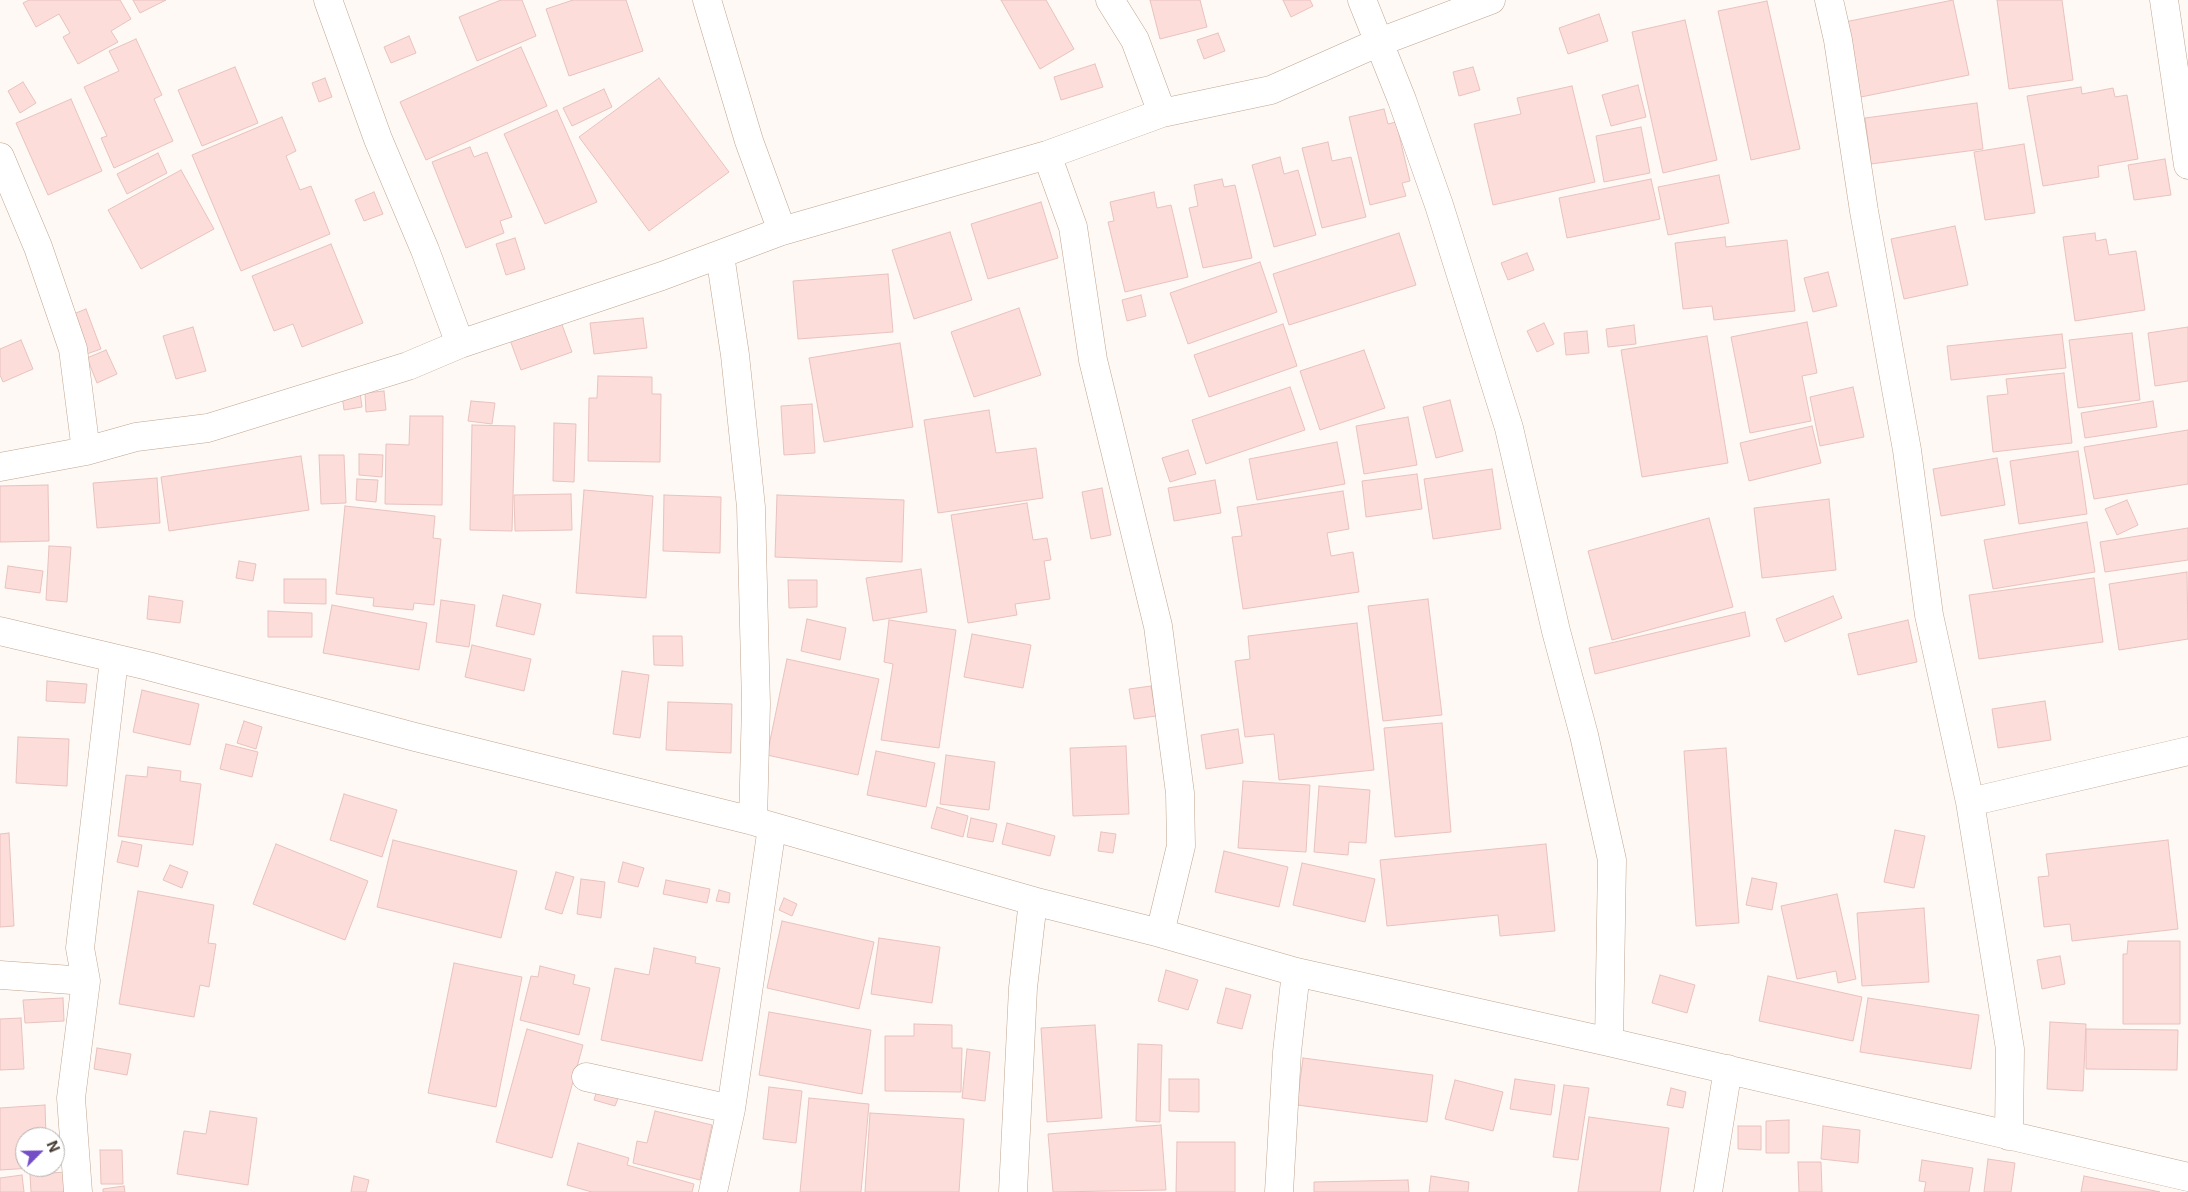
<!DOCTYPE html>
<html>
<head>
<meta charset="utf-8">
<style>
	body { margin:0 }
	#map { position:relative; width:2188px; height:1192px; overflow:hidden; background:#fef9f4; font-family:Inter,sans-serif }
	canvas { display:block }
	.north { position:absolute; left:15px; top:1127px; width:50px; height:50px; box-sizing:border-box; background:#fff; border:1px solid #b5b0ad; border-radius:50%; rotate:67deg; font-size:14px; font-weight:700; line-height:20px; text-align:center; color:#453a31 }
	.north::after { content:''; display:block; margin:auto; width:18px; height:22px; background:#734ec7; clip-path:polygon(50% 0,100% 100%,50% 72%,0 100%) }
</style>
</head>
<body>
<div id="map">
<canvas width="2188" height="1192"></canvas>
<div class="north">N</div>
</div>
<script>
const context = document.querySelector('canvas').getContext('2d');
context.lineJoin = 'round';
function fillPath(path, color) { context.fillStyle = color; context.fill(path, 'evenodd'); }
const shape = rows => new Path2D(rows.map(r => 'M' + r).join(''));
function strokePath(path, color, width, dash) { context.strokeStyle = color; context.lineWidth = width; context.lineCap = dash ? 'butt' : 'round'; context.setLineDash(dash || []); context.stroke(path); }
const building = shape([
	[29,0,120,0,131,19,111,31,118,42,78,64,63,37,70,33,59,14,36,27,23,3,29,0],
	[133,0,166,0,140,13,133,0],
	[501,0,522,0,536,36,477,61,459,17,501,0],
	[573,0,626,0,643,51,569,76,546,9,573,0],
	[1001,0,1046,0,1074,49,1040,69,1001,0],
	[1150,0,1200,0,1207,27,1160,39,1150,0],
	[1283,0,1310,0,1313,6,1291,17,1283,0],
	[1953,0,1969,75,1861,97,1845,22,1953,0],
	[1997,0,2062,0,2073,80,2009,89,1997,0],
	[1767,1,1800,149,1751,160,1718,11,1767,1],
	[1599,14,1608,41,1568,54,1559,28,1599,14],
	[1685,20,1717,160,1663,173,1632,32,1685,20],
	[1218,33,1225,51,1204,59,1197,40,1218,33],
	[409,36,416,53,391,63,384,47,409,36],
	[136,39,162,95,154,99,173,141,114,168,101,138,107,136,84,87,119,71,109,51,136,39],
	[521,47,547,106,426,160,400,102,521,47],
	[1095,64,1103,87,1061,100,1054,77,1095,64],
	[235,67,258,123,202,146,178,90,235,67],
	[1473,67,1480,90,1459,96,1453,72,1473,67],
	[325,78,332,97,319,102,312,83,325,78],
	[659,78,729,172,649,231,579,137,659,78],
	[23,82,36,103,20,113,8,91,23,82],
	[1638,85,1646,117,1611,126,1602,95,1638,85],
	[1572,86,1595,182,1493,205,1474,124,1521,114,1517,98,1572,86],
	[2081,87,2082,94,2113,88,2115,97,2127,95,2138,159,2098,166,2099,177,2043,186,2027,96,2081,87],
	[604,89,612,107,572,126,563,108,604,89],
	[71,99,102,171,48,195,16,123,71,99],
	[1977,103,1983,149,1871,164,1865,118,1977,103],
	[1384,109,1388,124,1396,122,1410,181,1402,183,1406,196,1370,205,1349,117,1384,109],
	[557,110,597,202,545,224,504,134,557,110],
	[282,117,296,151,286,156,300,190,311,186,330,234,241,271,192,155,282,117],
	[1641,127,1650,173,1604,182,1596,136,1641,127],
	[1328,142,1332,161,1351,157,1366,217,1322,228,1302,148,1328,142],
	[2024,144,2035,213,1985,220,1974,152,2024,144],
	[470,147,474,157,487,152,512,217,500,221,504,233,466,248,432,162,470,147],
	[158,153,167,173,127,194,117,174,158,153],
	[1280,157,1284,174,1298,170,1316,235,1274,247,1252,165,1280,157],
	[2165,159,2171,195,2134,200,2128,165,2165,159],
	[181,170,214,229,141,269,108,210,181,170],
	[1719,175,1729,223,1668,235,1658,187,1719,175],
	[1222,179,1224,187,1235,185,1252,258,1203,268,1189,208,1198,206,1194,185,1222,179],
	[1651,179,1660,219,1567,238,1559,198,1651,179],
	[374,192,383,214,364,221,355,200,374,192],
	[1154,192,1157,208,1171,205,1188,277,1125,292,1108,222,1114,221,1110,202,1154,192],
	[1041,202,1058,258,988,279,971,224,1041,202],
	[1955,226,1968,285,1904,299,1891,239,1955,226],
	[950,232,972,300,914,319,892,250,950,232],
	[1399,233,1416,285,1289,325,1273,274,1399,233],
	[2095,233,2096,241,2106,239,2109,255,2136,251,2145,310,2075,321,2063,237,2095,233],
	[1725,237,1726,247,1787,240,1795,311,1714,320,1712,306,1683,309,1675,243,1725,237],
	[515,238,525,269,506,275,496,244,515,238],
	[331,244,363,323,302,347,293,324,274,331,252,276,331,244],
	[1527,253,1534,270,1508,280,1501,263,1527,253],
	[1260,262,1277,312,1188,344,1170,293,1260,262],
	[1828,272,1837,306,1813,312,1804,278,1828,272],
	[888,274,893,332,798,339,793,281,888,274],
	[1141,295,1146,316,1127,321,1122,300,1141,295],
	[1019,308,1041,375,974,397,951,332,1019,308],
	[86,309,101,349,81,356,66,317,86,309],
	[643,318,647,348,594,354,590,323,643,318],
	[561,322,572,352,521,370,510,340,561,322],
	[1807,322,1817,373,1802,376,1811,421,1750,433,1731,337,1807,322],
	[1544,323,1554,344,1537,352,1527,331,1544,323],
	[1283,324,1297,366,1209,397,1194,355,1283,324],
	[1634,325,1636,344,1608,347,1606,329,1634,325],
	[193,327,206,371,176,379,163,336,193,327],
	[2188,327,2188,381,2155,386,2148,333,2188,327],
	[1587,331,1589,353,1566,355,1564,333,1587,331],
	[2132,333,2140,400,2078,408,2069,340,2132,333],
	[2062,334,2066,368,1951,380,1947,346,2062,334],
	[1707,336,1728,463,1642,477,1621,350,1707,336],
	[21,340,33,369,3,382,0,375,0,349,21,340],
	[900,343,913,427,824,442,809,358,900,343],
	[106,350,117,374,97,383,87,358,106,350],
	[1364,350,1385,408,1320,430,1300,371,1364,350],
	[2064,373,2072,443,1993,452,1987,396,2008,394,2006,379,2064,373],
	[598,376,652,377,652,394,661,394,660,462,588,461,589,398,597,398,598,376],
	[359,385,362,407,344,410,341,388,359,385],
	[1290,387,1305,430,1206,464,1192,420,1290,387],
	[1853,387,1864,437,1820,446,1810,397,1853,387],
	[384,391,386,410,366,412,365,393,384,391],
	[1450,400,1463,451,1436,458,1423,407,1450,400],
	[471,401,495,403,492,424,468,421,471,401],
	[2153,401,2157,427,2085,438,2081,413,2153,401],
	[812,404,815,453,784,455,781,406,812,404],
	[989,410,996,453,1036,448,1043,498,938,513,924,420,989,410],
	[410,416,443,416,442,505,385,504,386,444,409,445,410,416],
	[1408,417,1417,465,1364,474,1356,426,1408,417],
	[554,423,576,424,574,482,553,481,554,423],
	[472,425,515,426,512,531,470,530,472,425],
	[1812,426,1821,463,1749,481,1740,443,1812,426],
	[2188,430,2188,484,2094,499,2084,447,2188,430],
	[1337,442,1345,484,1257,500,1249,459,1337,442],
	[1188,450,1196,474,1170,482,1162,458,1188,450],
	[2078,451,2087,514,2019,524,2010,461,2078,451],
	[359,454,383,455,382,477,359,475,359,454],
	[319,455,344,455,346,503,321,504,319,455],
	[301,456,309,510,169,531,161,477,301,456],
	[1997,458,2005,505,1941,516,1933,469,1997,458],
	[1492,469,1501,529,1433,539,1424,479,1492,469],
	[1417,474,1422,509,1366,517,1362,481,1417,474],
	[157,478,160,523,97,528,93,483,157,478],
	[357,479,378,480,376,502,356,500,357,479],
	[1215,480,1221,513,1174,521,1168,488,1215,480],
	[48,485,49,541,0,542,0,486,48,485],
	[1102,488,1111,535,1091,539,1082,492,1102,488],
	[584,490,653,496,646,598,576,593,584,490],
	[1343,491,1349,529,1327,533,1331,556,1353,552,1359,592,1243,609,1232,537,1242,536,1237,507,1343,491],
	[571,494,572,530,515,531,514,495,571,494],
	[664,495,721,497,720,553,663,551,664,495],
	[777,495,904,500,902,562,775,557,777,495],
	[1829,499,1836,570,1762,578,1754,508,1829,499],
	[2127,500,2138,525,2117,535,2105,509,2127,500],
	[1027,503,1033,540,1047,538,1051,560,1044,561,1050,599,1015,604,1017,615,968,623,951,515,1027,503],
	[345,506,435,516,433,538,441,539,434,605,414,603,413,610,373,606,374,598,336,594,345,506],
	[1709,518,1733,607,1612,640,1588,551,1709,518],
	[2087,522,2095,572,1993,589,1984,540,2087,522],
	[2188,528,2188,560,2105,572,2100,542,2188,528],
	[49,546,71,547,67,602,46,600,49,546],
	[239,561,256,564,253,581,236,578,239,561],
	[8,566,43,571,40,593,5,588,8,566],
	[921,569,927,612,873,621,866,578,921,569],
	[2187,572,2188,639,2119,650,2109,584,2187,572],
	[2094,578,2103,642,1979,659,1969,595,2094,578],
	[284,579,326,579,326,604,284,603,284,579],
	[788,580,817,580,817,607,789,608,788,580],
	[503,595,541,604,534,635,496,626,503,595],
	[149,596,183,601,180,623,147,619,149,596],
	[1833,596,1842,618,1785,642,1776,619,1833,596],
	[1428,599,1442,715,1383,721,1368,606,1428,599],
	[441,600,475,605,469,647,436,642,441,600],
	[332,605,427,623,419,670,323,653,332,605],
	[268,611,312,613,312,637,268,637,268,611],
	[1745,612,1750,636,1595,674,1589,648,1745,612],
	[807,619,846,628,840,660,801,651,807,619],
	[889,620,956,630,939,748,881,740,893,664,884,662,889,620],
	[1908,620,1917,662,1858,675,1848,634,1908,620],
	[1357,623,1374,770,1279,780,1274,734,1245,737,1235,661,1250,659,1248,636,1357,623],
	[972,634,1031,645,1023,688,964,677,972,634],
	[653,636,682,636,683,666,654,665,653,636],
	[472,645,531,659,524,691,465,677,472,645],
	[787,659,879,679,858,775,767,755,787,659],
	[622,671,649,675,640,738,613,734,622,671],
	[47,681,87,684,85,703,46,701,47,681],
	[1151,686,1156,716,1134,719,1129,689,1151,686],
	[142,690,199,704,190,745,133,732,142,690],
	[2045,701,2051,740,1998,748,1992,709,2045,701],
	[668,702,732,704,731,753,666,750,668,702],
	[244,721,262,727,256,749,237,743,244,721],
	[1442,723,1451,832,1395,837,1384,728,1442,723],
	[1238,729,1243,763,1206,769,1201,735,1238,729],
	[18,737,69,739,67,786,16,783,18,737],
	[226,744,258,752,252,777,220,769,226,744],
	[1126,746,1129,814,1073,816,1070,748,1126,746],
	[1726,748,1739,923,1696,926,1684,751,1726,748],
	[876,751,935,763,926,807,867,795,876,751],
	[946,755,995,762,989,810,940,804,946,755],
	[148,767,181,771,180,781,201,784,193,845,118,836,126,775,147,777,148,767],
	[1243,781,1310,785,1306,852,1238,848,1243,781],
	[1319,786,1370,790,1366,843,1349,842,1348,855,1314,852,1319,786],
	[344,794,397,810,382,857,330,840,344,794],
	[937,807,968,816,963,837,931,828,937,807],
	[971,818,997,824,993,842,967,837,971,818],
	[1007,823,1055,836,1050,856,1002,844,1007,823],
	[1895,830,1925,836,1914,888,1884,882,1895,830],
	[1101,832,1116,834,1113,853,1098,851,1101,832],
	[9,833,14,926,0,927,0,834,9,833],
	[393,840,517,871,501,938,377,907,393,840],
	[2168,840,2178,929,2072,941,2070,924,2044,927,2038,877,2049,876,2046,854,2168,840],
	[122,841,142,845,138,867,117,862,122,841],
	[276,844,368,881,345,940,253,904,276,844],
	[1546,844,1555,931,1500,936,1498,915,1387,926,1380,860,1546,844],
	[1224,851,1288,867,1279,907,1215,892,1224,851],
	[623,862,644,868,638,887,618,882,623,862],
	[1302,863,1375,879,1365,922,1293,905,1302,863],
	[170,865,188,872,182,888,163,880,170,865],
	[556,872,574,877,562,914,545,909,556,872],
	[1752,878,1777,883,1772,910,1746,905,1752,878],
	[581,879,605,882,601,918,577,914,581,879],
	[666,880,710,889,707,903,663,894,666,880],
	[719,890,730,893,729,903,716,901,719,890],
	[138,891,214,905,208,943,216,944,209,987,200,985,194,1017,119,1004,138,891],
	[1837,894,1856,979,1838,983,1836,971,1797,979,1781,906,1837,894],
	[784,898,797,904,792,916,779,910,784,898],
	[1924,908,1929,982,1862,986,1857,913,1924,908],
	[782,921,874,942,859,1009,767,988,782,921],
	[879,938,940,947,932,1003,871,994,879,938],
	[2128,941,2180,941,2180,1024,2123,1024,2123,954,2127,954,2128,941],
	[654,948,696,957,695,963,720,968,702,1061,601,1040,615,968,649,975,654,948],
	[2060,956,2065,984,2042,989,2037,960,2060,956],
	[454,963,522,977,496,1107,428,1093,454,963],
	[540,966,575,975,573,984,590,988,579,1035,520,1020,531,976,538,977,540,966],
	[1166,970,1198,980,1188,1010,1158,1001,1166,970],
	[1660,975,1695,985,1687,1013,1652,1003,1660,975],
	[1768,976,1862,997,1853,1041,1759,1021,1768,976],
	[1226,988,1251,995,1242,1029,1217,1023,1226,988],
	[63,998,64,1021,25,1023,23,1000,63,998],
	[1868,998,1979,1015,1971,1069,1860,1052,1868,998],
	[769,1012,871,1030,862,1094,759,1075,769,1012],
	[21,1018,24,1069,0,1070,0,1019,21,1018],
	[2050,1022,2086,1024,2083,1091,2047,1089,2050,1022],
	[914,1024,952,1025,952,1048,962,1048,961,1092,885,1091,885,1036,914,1036,914,1024],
	[1095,1025,1102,1118,1047,1122,1041,1028,1095,1025],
	[527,1029,583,1045,552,1158,496,1142,527,1029],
	[2086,1029,2178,1030,2177,1070,2086,1069,2086,1029],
	[1138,1044,1162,1045,1160,1122,1136,1121,1138,1044],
	[97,1048,131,1054,127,1075,94,1069,97,1048],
	[967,1049,990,1052,985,1101,962,1098,967,1049],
	[1303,1058,1433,1075,1427,1122,1297,1105,1303,1058],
	[1169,1079,1199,1079,1199,1112,1169,1111,1169,1079],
	[1515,1079,1555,1085,1551,1115,1510,1109,1515,1079],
	[1455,1080,1503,1092,1493,1131,1445,1119,1455,1080],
	[1564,1085,1589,1088,1578,1160,1553,1157,1564,1085],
	[769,1087,802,1091,796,1143,763,1139,769,1087],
	[1671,1088,1686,1092,1683,1108,1667,1105,1671,1088],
	[597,1090,619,1096,615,1106,594,1100,597,1090],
	[809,1098,869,1104,861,1192,800,1192,809,1098],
	[45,1105,46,1137,25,1137,25,1167,48,1167,0,1170,0,1108,45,1105],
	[210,1111,257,1118,248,1185,177,1174,184,1131,206,1134,210,1111],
	[655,1111,712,1125,700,1180,633,1163,637,1141,647,1143,655,1111],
	[870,1113,964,1119,959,1192,865,1192,870,1113],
	[1589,1117,1669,1128,1660,1192,1578,1192,1589,1117],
	[1789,1120,1789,1153,1766,1153,1766,1121,1789,1120],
	[1161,1125,1166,1190,1053,1192,1048,1134,1161,1125],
	[1738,1126,1761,1126,1761,1150,1738,1149,1738,1126],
	[1823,1126,1860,1130,1858,1163,1821,1159,1823,1126],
	[1177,1142,1235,1142,1235,1192,1176,1192,1177,1142],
	[578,1143,629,1158,627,1165,694,1184,692,1192,592,1192,567,1185,578,1143],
	[100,1150,122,1150,123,1184,101,1184,100,1150],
	[1988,1159,2015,1163,2011,1192,1984,1192,1988,1159],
	[1922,1160,1973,1168,1969,1192,1924,1192,1926,1182,1919,1181,1922,1160],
	[1798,1162,1821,1162,1822,1192,1799,1192,1798,1162],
	[68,1172,69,1192,31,1192,30,1174,68,1172],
	[22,1175,24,1192,0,1192,0,1178,22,1175],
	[354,1176,369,1180,366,1192,351,1192,354,1176],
	[1431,1176,1469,1182,1468,1192,1429,1192,1431,1176],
	[2084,1176,2160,1192,2081,1192,2084,1176],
	[1408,1180,1409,1192,1314,1192,1314,1182,1408,1180],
	[124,1186,125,1192,103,1192,103,1189,124,1186]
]);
fillPath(building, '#fcddda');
strokePath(building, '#e8c2be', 1);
const minor = shape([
	[328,0,378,139,425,250,460,344],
	[707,0,749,141,782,231],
	[1110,0,1135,40,1162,113],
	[1362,0,1402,100,1439,205,1509,428,1556,631,1584,735,1612,860,1609,1042],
	[1829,0,1838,40,1864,211,1907,450,1929,615,1970,802,2010,1049,2009,1136],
	[2164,0,2188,165],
	[1047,155,1073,227,1093,360,1158,626,1180,793,1181,846,1160,933],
	[0,157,38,247,73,349,86,451],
	[720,255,735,355,751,507,756,704,753,821],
	[0,467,86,451,136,437,208,428,408,366,460,344,662,276,782,231,1047,155,1162,113,1271,90,1377,43,1491,0],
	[0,631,148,666,415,737,753,821,1033,901,1160,933,1296,972,1609,1042,2188,1177],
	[1970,802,2188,751],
	[0,975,86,981],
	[586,1077,731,1109],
	[78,1192,71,1098,86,981,80,948,114,660],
	[713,1192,731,1109,772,827],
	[1013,1192,1023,988,1033,901],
	[1279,1192,1287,1052,1296,972],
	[1708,1192,1728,1069]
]);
strokePath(minor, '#c0a590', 29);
strokePath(minor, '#fff', 28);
</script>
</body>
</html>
